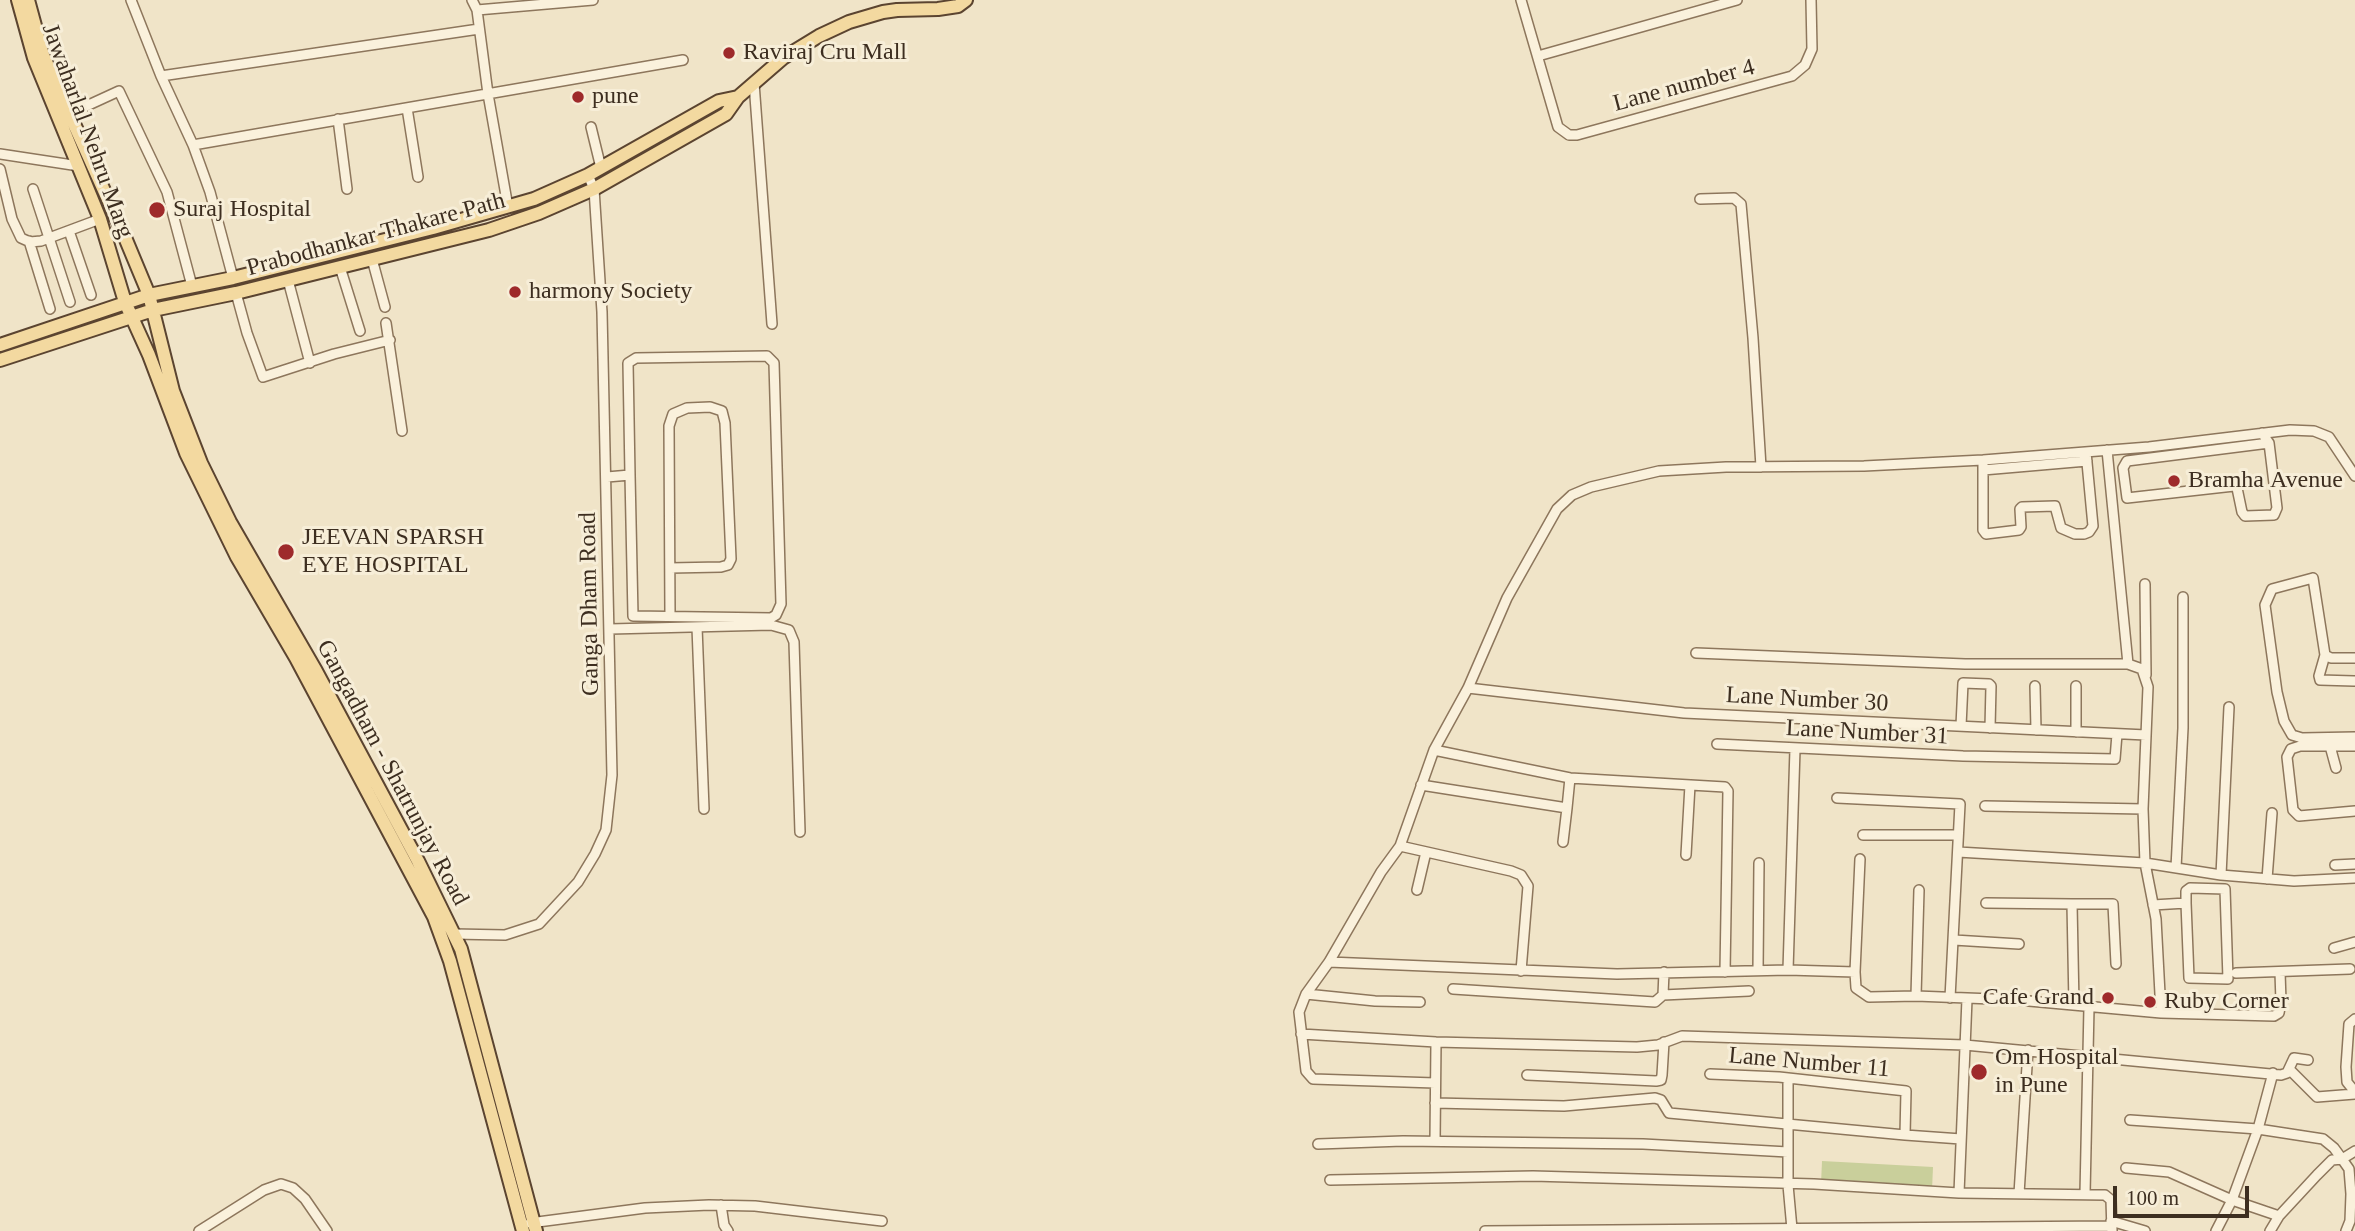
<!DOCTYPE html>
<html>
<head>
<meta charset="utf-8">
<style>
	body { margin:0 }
	#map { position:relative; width:2355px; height:1231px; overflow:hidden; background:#f0e4c8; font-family:Georgia,serif }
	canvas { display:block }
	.scale { position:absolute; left:2113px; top:1186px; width:136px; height:32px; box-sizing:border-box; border:4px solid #3d2e20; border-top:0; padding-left:9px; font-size:21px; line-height:24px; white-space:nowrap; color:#3d2e20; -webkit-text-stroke:5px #f7eed8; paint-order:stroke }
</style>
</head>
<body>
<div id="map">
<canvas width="2355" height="1231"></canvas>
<div class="scale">100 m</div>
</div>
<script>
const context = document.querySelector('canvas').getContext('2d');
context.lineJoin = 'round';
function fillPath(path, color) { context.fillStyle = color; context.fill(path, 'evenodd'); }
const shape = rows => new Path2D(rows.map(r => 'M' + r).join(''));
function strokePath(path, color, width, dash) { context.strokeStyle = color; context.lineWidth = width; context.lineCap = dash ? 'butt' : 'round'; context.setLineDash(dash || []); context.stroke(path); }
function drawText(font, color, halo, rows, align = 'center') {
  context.font = font + ' Georgia,serif'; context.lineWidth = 6; context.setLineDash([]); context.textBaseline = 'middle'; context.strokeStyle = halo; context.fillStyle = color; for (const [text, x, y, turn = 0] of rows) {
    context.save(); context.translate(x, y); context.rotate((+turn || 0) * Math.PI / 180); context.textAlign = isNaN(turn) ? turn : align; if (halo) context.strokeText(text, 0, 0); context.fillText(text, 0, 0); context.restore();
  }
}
fillPath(shape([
	[1822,1161,1933,1167,1932,1190,1821,1184]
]), '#c9cf9b');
const minor = shape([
	[131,0,161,76,193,145,210,192,233,278],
	[472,0,477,10,593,0],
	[1521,0,1558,127,1569,135,1577,135,1792,76,1805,65,1812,49,1811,0],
	[477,10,488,94,508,207],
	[1538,56,1737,0],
	[161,76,479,29],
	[754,83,772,324],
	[407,108,418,177],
	[69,114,119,91,167,192,192,286],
	[338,119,347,189],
	[591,127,601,168],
	[193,145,683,60],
	[0,154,79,166],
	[0,169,12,219,21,238,30,242,41,241,100,219],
	[33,189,70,302],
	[1700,199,1734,198,1741,204,1753,338,1761,467],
	[69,231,91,295],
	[29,241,50,309],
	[372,259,385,307],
	[340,267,360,331],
	[288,280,310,363],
	[236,293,247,333,263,377,334,354,390,340],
	[386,323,402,431],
	[2262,433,2269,443,2277,508,2274,515,2245,516,2242,512,2237,488,2234,486,2127,498,2123,468,2127,461,2269,443],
	[2107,450,2128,664,2142,669,2148,687,2143,809,2145,863,2156,919,2161,1013],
	[1983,460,1983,530,1986,534,2019,530,2021,527,2020,509,2022,507,2055,506,2061,528,2075,534,2084,534,2089,532,2093,526,2086,452],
	[1983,470,2087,461],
	[607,477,630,475,628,363,636,358,767,356,774,363,781,604,776,615,771,618,633,616,630,475],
	[670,568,721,567,728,565,731,559,725,423,722,411,710,407,687,408,673,414,669,426,670,616],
	[2145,584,2146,675],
	[697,627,704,809],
	[610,629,771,625,789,630,794,642,800,832],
	[1696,653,1965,664,2128,664],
	[2325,655,2319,676,2320,680,2354,681],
	[2355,658,2331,658,2325,655,2313,578,2272,589,2265,605,2277,692,2284,721,2292,735,2302,738,2355,737],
	[2035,686,2036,730],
	[2076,686,2076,732],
	[1468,688,1684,713,2146,735],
	[1961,726,1963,683,1989,684,1991,686,1990,728],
	[1717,744,1963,756,2115,759,2117,734],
	[2330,746,2336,768],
	[2355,746,2300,746,2291,749,2287,757,2293,810,2299,816,2355,811],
	[1434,750,1570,778,1725,787,1728,791,1725,972],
	[1421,785,1567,808,1570,778],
	[1837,798,1960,804,1950,998],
	[1985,806,2143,809],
	[1863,835,1958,835],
	[1563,842,1567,808],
	[1400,846,1511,871,1521,875,1528,886,1521,971],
	[1958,852,2145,863,2221,875,2229,707],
	[1686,855,1690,785],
	[2335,865,2355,864],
	[2176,868,2183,728,2183,597],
	[2221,875,2294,881,2355,878],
	[2267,879,2272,813],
	[1417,890,1426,852],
	[1986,903,2072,904,2074,1005],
	[2072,904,2113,904,2116,964],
	[2153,905,2186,903,2189,978,2228,979,2225,889,2190,888,2186,891,2186,903],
	[454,934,505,935,539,924,578,882,595,854,606,830,612,775,602,312,594,189,588,175],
	[1954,940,2019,944],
	[2334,948,2355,942],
	[1329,962,1617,974,1788,970,1855,972,1856,988,1869,997,1916,996,2018,1000,2161,1013,2274,1016,2279,1013,2281,1002,2280,972],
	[1758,970,1759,863],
	[1788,970,1795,749],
	[1855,972,1860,859],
	[2236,973,2350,969],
	[1453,989,1655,1002,1663,995,1664,972],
	[1306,994,1375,1001,1420,1002],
	[1663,995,1749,991],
	[1916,996,1919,890],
	[2355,1019,2349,1024,2346,1067,2347,1082,2355,1092],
	[1301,1034,1436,1042,1637,1047,1658,1045,1682,1036,1965,1045,2281,1075,2287,1073,2294,1058,2308,1060],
	[2289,1069,2317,1097,2355,1094],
	[1527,1075,1656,1081,1661,1080,1662,1075,1664,1042],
	[1788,1079,1788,1185,1792,1229],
	[1435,1083,1313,1079,1306,1071,1299,1012,1306,994,1329,962,1381,872,1400,846,1434,750,1468,688,1507,598,1557,509,1572,495,1591,487,1659,471,1726,467,1864,466,1983,460,2149,447,2290,430,2314,431,2329,437,2355,476],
	[1435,1103,1564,1106,1655,1098,1661,1100,1669,1113,1905,1135,1906,1091,1779,1077,1710,1074],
	[2130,1120,2258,1129,2323,1139,2334,1148,2342,1159,2355,1151],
	[1905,1135,1961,1139],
	[1435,1141,1436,1042],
	[1318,1144,1403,1141,1643,1144,1788,1152],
	[2126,1168,2169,1172,2232,1200,2279,1216],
	[1330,1180,1533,1176,1814,1184,1959,1193,2105,1195,2111,1200,2112,1231],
	[1959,1193,1967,999],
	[2019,1194,2028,1050],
	[2085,1194,2089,1007],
	[721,1205,724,1225,728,1231],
	[2111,1221,2145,1231],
	[530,1223,645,1208,709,1205,755,1206,882,1221],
	[199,1231,264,1190,281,1184,293,1188,305,1199,327,1231],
	[1485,1231,2111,1226],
	[2216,1231,2232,1200,2258,1129,2273,1073],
	[2270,1231,2279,1216,2317,1175,2332,1160,2342,1159,2349,1169,2351,1194,2350,1221,2346,1231]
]);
const major = shape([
	[18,0,34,58,100,219,125,302,149,355,186,453,237,557,296,658,434,917,450,961,523,1231],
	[28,0,43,55,124,235,149,295,173,391,201,463,230,522,316,671,418,861,461,949,536,1231],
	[0,345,149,295,233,278,433,228,534,199,588,175,719,101,738,97],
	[0,360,153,310,236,293,489,230,539,213,594,189,726,114,738,97,783,58,819,36,849,22,883,12,897,10,938,9,958,6,966,0]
]);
strokePath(minor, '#8d765c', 12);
strokePath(major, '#5b4430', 16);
strokePath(minor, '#faf1dc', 9);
strokePath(major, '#f3d9a0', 12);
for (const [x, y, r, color] of [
	[729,53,7,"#9e2a2b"],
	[578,97,7,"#9e2a2b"],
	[157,210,9,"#9e2a2b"],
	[515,292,7,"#9e2a2b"],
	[2174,481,7,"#9e2a2b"],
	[286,552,9,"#9e2a2b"],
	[2108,998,7,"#9e2a2b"],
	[2150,1002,7,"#9e2a2b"],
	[1979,1072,9,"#9e2a2b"]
]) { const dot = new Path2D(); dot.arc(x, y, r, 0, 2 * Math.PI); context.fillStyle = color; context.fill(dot); strokePath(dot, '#f7eed8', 2.5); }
drawText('24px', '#3d2e20', '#f7eed8', [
	["Raviraj Cru Mall",743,53],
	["pune",592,97],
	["Suraj Hospital",173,210],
	["harmony Society",529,292],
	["Bramha Avenue",2188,481],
	["JEEVAN SPARSH",302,538],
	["EYE HOSPITAL",302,566],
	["Cafe Grand",2094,998,"right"],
	["Ruby Corner",2164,1002],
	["Om Hospital",1995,1058],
	["in Pune",1995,1086]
], 'left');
drawText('24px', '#3d2e20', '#f7eed8', [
	["Lane number 4",1684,86,-15],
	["Jawaharlal Nehru Marg",87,131,70],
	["Prabodhankar Thakare Path",376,235,-15],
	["Ganga Dham Road",590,604,-91],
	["Lane Number 30",1807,700,3],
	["Lane Number 31",1867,733,3],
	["Gangadham - Shatrunjay Road",392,773,62],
	["Lane Number 11",1809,1063,5]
]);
</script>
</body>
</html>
